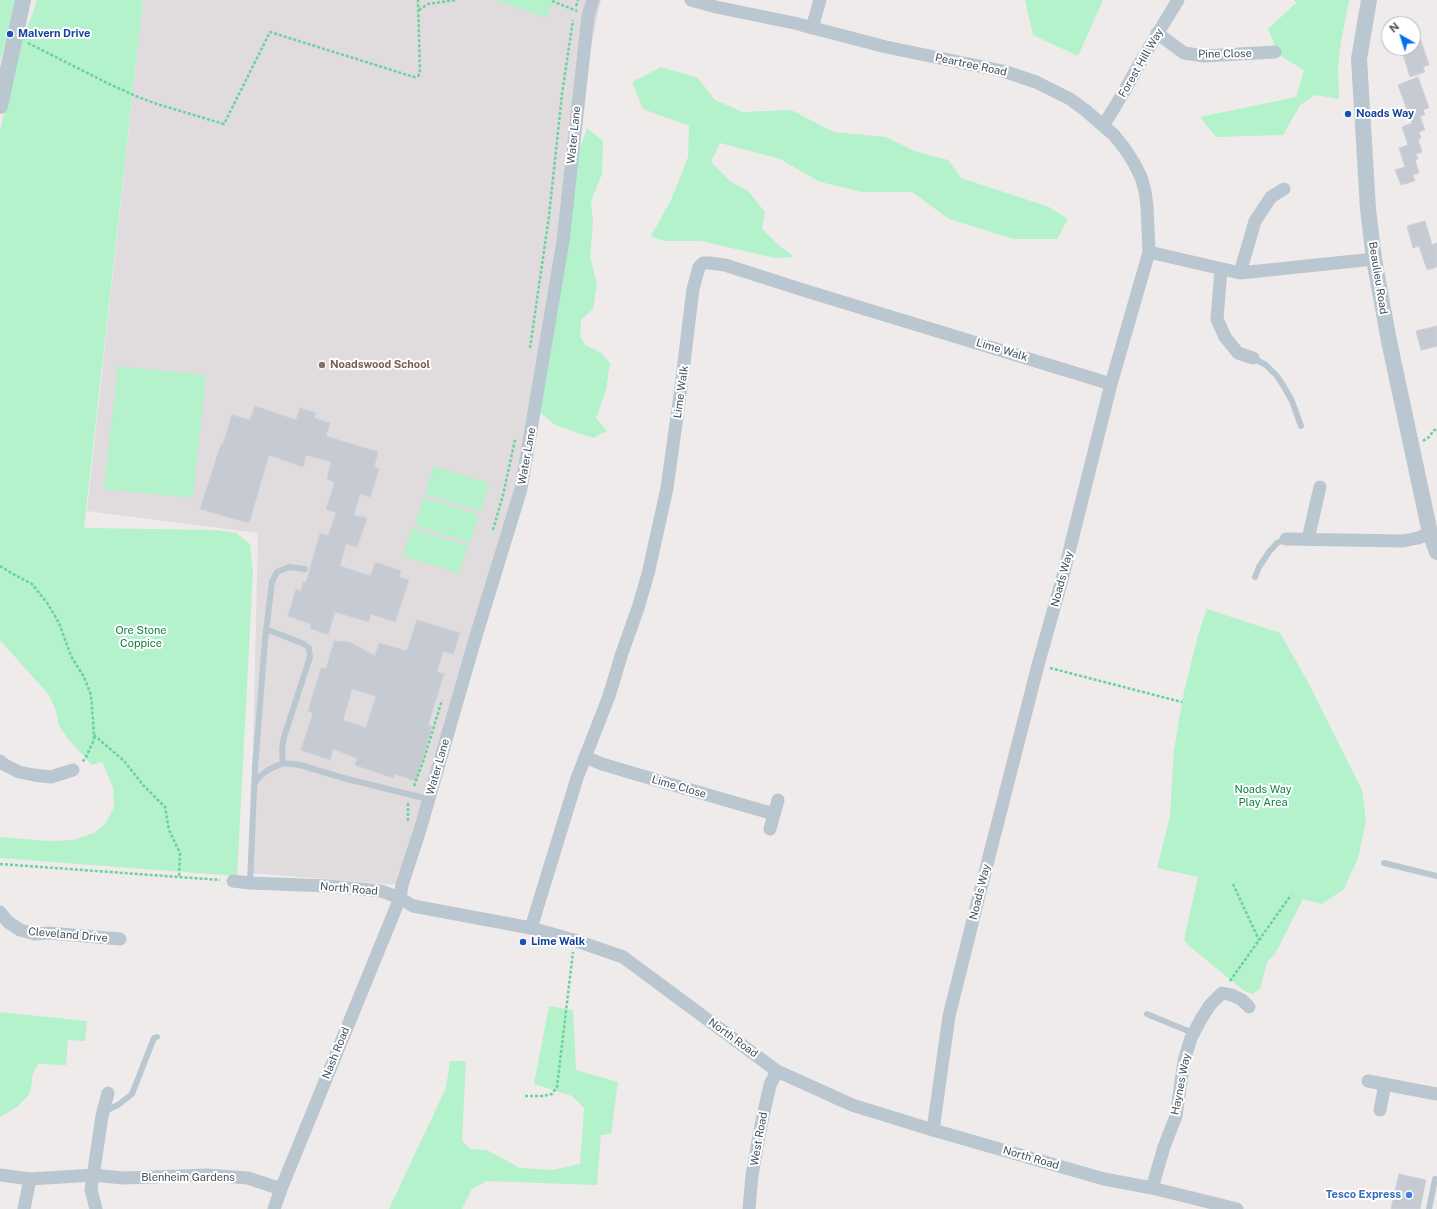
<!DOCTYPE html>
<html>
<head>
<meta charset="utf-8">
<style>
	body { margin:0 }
	#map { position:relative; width:1437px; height:1209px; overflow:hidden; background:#efebeb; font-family:"Public Sans",sans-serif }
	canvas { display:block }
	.north { position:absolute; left:1381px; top:16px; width:40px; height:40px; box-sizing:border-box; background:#fff; border:1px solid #b3b9bd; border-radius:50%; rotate:321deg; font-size:11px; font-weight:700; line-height:16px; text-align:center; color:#424f5a }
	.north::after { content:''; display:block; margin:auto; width:14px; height:18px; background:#0771ec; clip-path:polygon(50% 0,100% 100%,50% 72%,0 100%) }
</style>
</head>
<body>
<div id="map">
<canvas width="1437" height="1209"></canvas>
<div class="north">N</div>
</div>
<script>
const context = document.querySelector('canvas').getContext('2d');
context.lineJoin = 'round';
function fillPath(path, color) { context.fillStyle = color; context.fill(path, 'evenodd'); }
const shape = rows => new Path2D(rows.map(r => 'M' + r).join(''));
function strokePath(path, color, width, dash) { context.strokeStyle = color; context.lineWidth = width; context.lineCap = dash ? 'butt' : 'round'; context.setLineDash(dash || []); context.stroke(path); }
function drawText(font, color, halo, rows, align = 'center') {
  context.font = font + ' "Public Sans",sans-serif'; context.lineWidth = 4; context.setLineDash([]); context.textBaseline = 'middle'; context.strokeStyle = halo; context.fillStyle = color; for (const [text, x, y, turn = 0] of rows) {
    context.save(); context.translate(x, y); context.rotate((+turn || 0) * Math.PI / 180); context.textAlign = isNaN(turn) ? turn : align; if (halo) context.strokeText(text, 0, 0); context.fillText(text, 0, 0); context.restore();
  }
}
fillPath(shape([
	[143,0,601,0,576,118,521,489,402,885,250,873,258,533,87,511]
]), '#e0dcdd');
fillPath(shape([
	[0,0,17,0,0,63],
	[37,0,143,0,84,528,216,530,236,533,250,544,253,572,237,876,0,858,0,837,49,841,74,840,94,833,106,823,114,807,113,787,102,762,92,765,69,740,59,726,56,711,49,695,0,640,0,131,16,60,24,34,32,15],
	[496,0,552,0,547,18],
	[1025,0,1103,0,1078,56,1033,35],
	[1294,0,1349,0,1341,42,1338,66,1339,99,1315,95,1300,105,1283,135,1216,137,1200,117,1296,97,1304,70,1279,55,1268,29,1296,3],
	[661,67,698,78,715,100,743,112,791,110,834,132,886,137,917,152,948,160,961,178,1049,207,1068,219,1057,239,1014,239,949,219,912,192,863,192,820,182,780,159,720,143,711,162,731,182,748,191,765,212,762,229,781,247,794,257,775,258,701,241,664,241,651,236,671,200,688,157,689,126,643,109,632,82],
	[587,128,603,141,602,174,591,201,593,223,590,256,597,284,593,309,581,320,580,336,585,345,600,352,610,363,606,390,596,418,607,431,593,438,555,425,532,406,577,156],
	[118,366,206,375,193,498,104,489],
	[434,466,489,483,481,511,425,494],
	[424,497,479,515,470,543,415,525],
	[412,528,468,546,459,573,403,556],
	[1207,609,1280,633,1309,684,1362,790,1366,820,1358,858,1344,889,1322,904,1303,899,1275,954,1267,962,1260,989,1252,994,1243,990,1189,946,1184,940,1198,877,1157,868,1170,816,1174,750,1183,696,1198,635],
	[549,1006,573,1010,576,1070,618,1082,611,1134,601,1135,597,1185,486,1181,472,1189,462,1209,389,1209,446,1088,450,1061,466,1061,462,1140,470,1149,487,1150,520,1168,552,1170,580,1164,584,1108,572,1096,534,1084],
	[0,1012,87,1021,85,1041,68,1040,66,1065,38,1064,33,1073,30,1093,25,1099,18,1106,0,1117]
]), '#b3f2ca');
const building = shape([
	[1413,23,1415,23,1429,65,1423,67,1425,72,1410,77,1401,48,1413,48,1413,23],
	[1418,77,1429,108,1423,110,1425,115,1420,116,1425,130,1419,132,1421,138,1418,139,1422,152,1416,154,1418,159,1415,160,1419,173,1413,175,1415,181,1401,185,1395,170,1405,167,1399,148,1408,145,1402,127,1412,123,1398,85,1418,77],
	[1425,221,1432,245,1437,243,1437,267,1427,270,1419,246,1413,248,1407,226,1425,221],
	[1437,326,1437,346,1421,350,1416,331,1437,326],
	[255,406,296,420,300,408,316,413,314,418,330,423,326,436,378,452,374,467,379,469,370,497,360,494,354,515,367,518,357,547,346,544,340,566,371,576,375,562,401,571,399,577,409,580,395,622,371,614,369,622,335,612,328,635,310,628,311,624,288,616,296,589,301,591,303,582,306,583,320,533,328,536,336,513,326,509,335,482,327,479,331,462,306,455,303,467,269,455,249,523,200,509,221,444,223,444,232,415,250,420,255,406],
	[417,620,460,633,453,654,443,651,437,672,444,674,428,725,432,726,416,781,395,774,393,778,355,765,357,758,333,749,330,760,301,750,313,713,308,711,321,668,326,669,334,641,350,642,375,656,379,643,407,651,417,620],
	[352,689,376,696,366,728,343,720,352,689],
	[1399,1174,1426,1180,1420,1209,1391,1209,1399,1174]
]);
fillPath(building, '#c6cad2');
strokePath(building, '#ced1d8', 1);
strokePath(shape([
	[552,1,577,11],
	[576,6,578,0],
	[419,10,428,4,455,0],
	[28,43,105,82,138,97,157,104,224,124,270,32,414,77,418,76,420,73,418,0],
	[530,348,549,216,562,94,573,20],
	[1423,441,1429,437,1434,430,1437,430],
	[493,530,503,495,515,440],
	[0,566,13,574,32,584,48,604,59,623,71,656,84,677,91,695,93,720,94,740,85,759,82,762],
	[1050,668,1182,702],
	[94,735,124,761,144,786,165,807,169,830,180,853,179,877],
	[414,786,423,762,442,700],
	[408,821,408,803],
	[0,864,220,880],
	[1233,884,1259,940],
	[1230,981,1291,895],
	[525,1096,543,1096,552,1094,557,1087,573,952]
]), '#68d39c', 2.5, [3, 2]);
strokePath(shape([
	[1253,358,1266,365,1276,375,1283,385,1292,401,1301,426],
	[1255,577,1259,567,1269,552,1277,543,1286,539],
	[266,629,304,644,309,648,310,657,284,737,282,749,283,763],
	[255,783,259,777,268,770,283,763,300,765,347,779,428,799],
	[1384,863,1437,876],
	[250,883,255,768,265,640,272,582,277,572,289,567,305,569],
	[1147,1014,1193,1033],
	[105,1111,118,1105,132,1094,154,1038,157,1037],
	[1429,1209,1435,1179,1437,1180]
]), '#bac7d0', 6);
strokePath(shape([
	[691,0,716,7,794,23,886,47,1003,71,1036,82,1070,99,1085,110,1114,135,1125,149,1134,163,1141,177,1145,191,1147,206,1149,252],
	[812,28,820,0],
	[1157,33,1184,53,1204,56,1275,52],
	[1102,124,1108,118,1125,90,1141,61,1178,0],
	[1221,269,1217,319,1225,337,1238,353,1253,358],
	[1240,273,1255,221,1271,197,1284,189],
	[1286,539,1403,541,1418,538,1430,533],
	[1308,539,1320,487],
	[585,757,602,764,656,780,774,814],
	[0,761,5,765,19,772,34,775,51,777,73,770],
	[770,829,778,800],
	[233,881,250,883,328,886,381,891,400,898,413,906,531,928,574,940,623,957,777,1071,852,1105,933,1130,1104,1179,1152,1188,1237,1209],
	[0,912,8,922,20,930,35,934,49,933,120,939],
	[531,928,577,778,609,696,622,653,638,608,648,574,667,488,680,395,693,289,699,267,703,263,709,263,725,265,803,290,1111,384],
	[1368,1081,1437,1094],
	[1380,1110,1385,1084],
	[933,1130,949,1016,979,896,1038,665,1063,576,1111,384,1149,252,1240,273,1374,259],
	[0,1175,30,1179,93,1175,123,1178,207,1175,248,1178,281,1189],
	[1152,1188,1164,1147,1176,1116,1184,1061,1191,1038,1201,1019,1210,1005,1222,993,1232,995,1242,1000,1249,1007],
	[24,1209,30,1179],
	[96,1209,91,1190,102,1116,108,1093],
	[274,1209,281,1189,400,898,402,885,420,830,476,636,521,489,563,241,588,16,593,0],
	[749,1209,752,1175,761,1125,770,1085,777,1071]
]), '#bac7d0', 13);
strokePath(shape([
	[1369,0,1359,59,1368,209,1374,259,1389,341,1430,533,1437,552],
	[0,106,23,0]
]), '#bac7d0', 16);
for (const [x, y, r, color] of [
	[10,34,4,"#1a4fb4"],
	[1348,114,4,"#1a4fb4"],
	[322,365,4,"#8d6e63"],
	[523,942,4,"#1a4fb4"],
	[1409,1195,4,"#3f7fe0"]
]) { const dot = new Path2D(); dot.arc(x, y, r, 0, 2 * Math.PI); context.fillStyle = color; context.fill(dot); strokePath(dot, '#fff', 1.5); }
drawText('bold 11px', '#164399', '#fff', [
	["Malvern Drive",18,34],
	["Noads Way",1356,114],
	["Lime Walk",531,942]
], 'left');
drawText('11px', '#424f5a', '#fff', [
	["Pine Close",1225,54,-1],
	["Forest Hill Way",1141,63,-60],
	["Peartree Road",971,65,12],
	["Water Lane",574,135,-84],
	["Beaulieu Road",1378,278,81],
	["Lime Walk",1002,350,17],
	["Lime Walk",681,392,-82],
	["Water Lane",527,456,-80],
	["Noads Way",1062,579,-75],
	["Water Lane",438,767,-74],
	["Lime Close",679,787,16],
	["North Road",349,889,5],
	["Noads Way",980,892,-76],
	["Cleveland Drive",68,935,5],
	["North Road",733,1038,36],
	["Nash Road",336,1053,-68],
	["Haynes Way",1181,1084,-79],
	["West Road",759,1139,-80],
	["North Road",1031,1158,16],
	["Blenheim Gardens",188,1178]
]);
drawText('bold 11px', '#785e54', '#fff', [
	["Noadswood School",330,365]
], 'left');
drawText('11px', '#0d8144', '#fff', [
	["Ore Stone",141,631],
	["Coppice",141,644],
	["Noads Way",1263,790],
	["Play Area",1263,803]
]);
drawText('bold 11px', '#366cbe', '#fff', [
	["Tesco Express",1401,1195]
], 'right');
</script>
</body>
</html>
